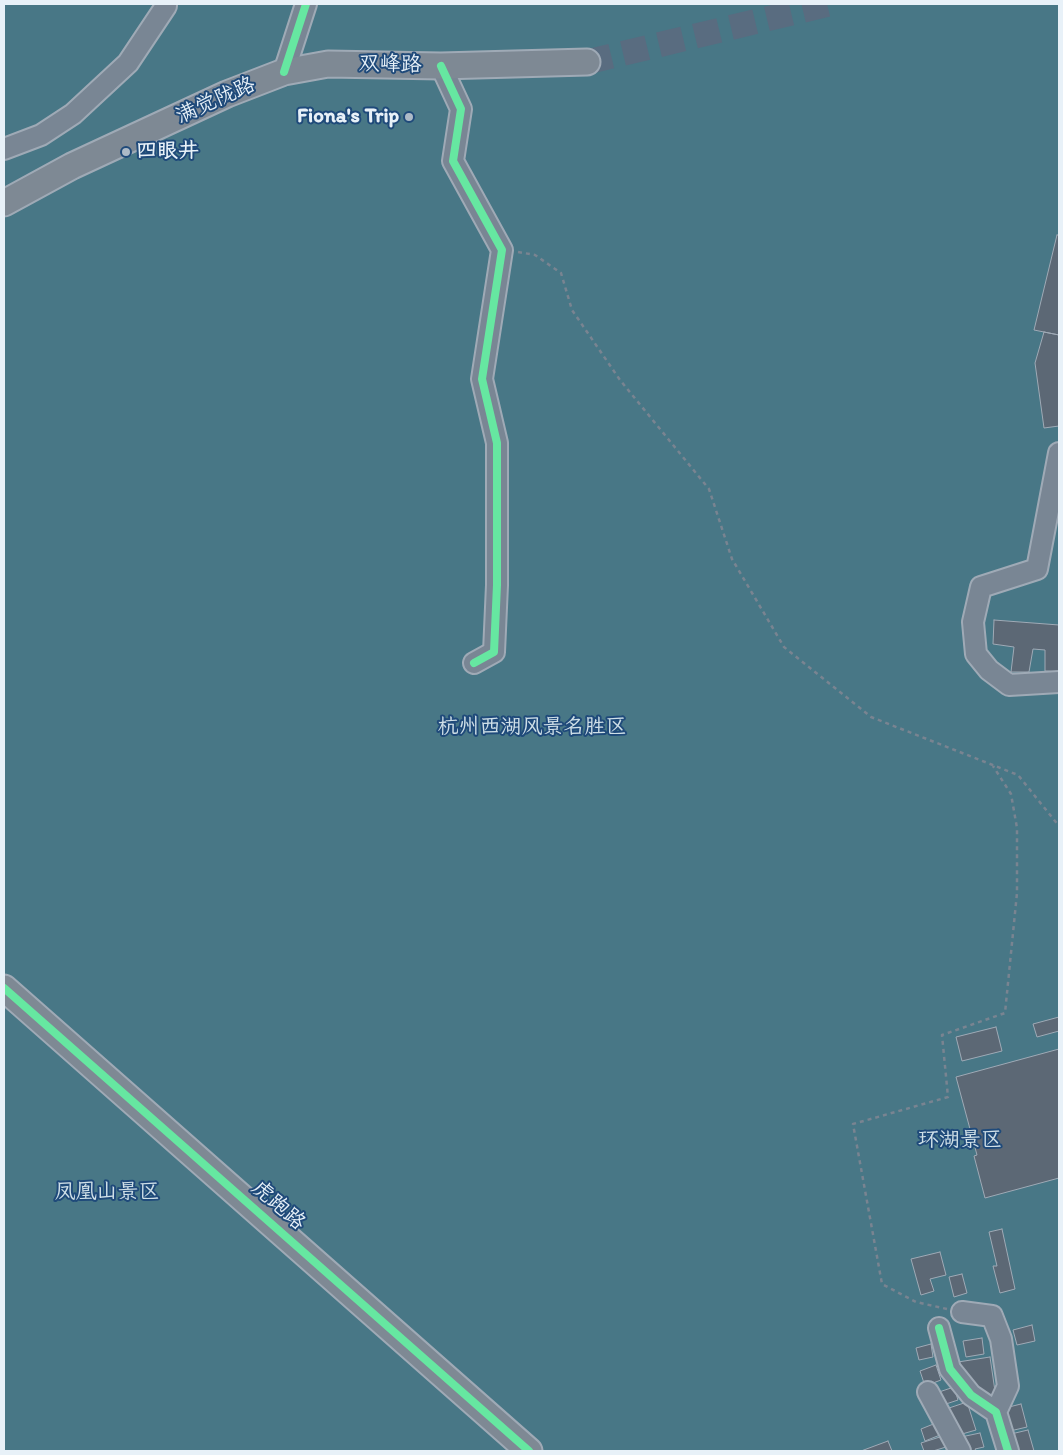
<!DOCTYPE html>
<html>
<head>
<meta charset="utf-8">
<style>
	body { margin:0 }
	#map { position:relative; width:1063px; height:1455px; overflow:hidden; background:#40546b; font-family:Itim,sans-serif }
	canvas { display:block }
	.frame { position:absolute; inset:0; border:5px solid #e8f1f8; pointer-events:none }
</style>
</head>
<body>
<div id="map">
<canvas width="1063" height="1455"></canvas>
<div class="frame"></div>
</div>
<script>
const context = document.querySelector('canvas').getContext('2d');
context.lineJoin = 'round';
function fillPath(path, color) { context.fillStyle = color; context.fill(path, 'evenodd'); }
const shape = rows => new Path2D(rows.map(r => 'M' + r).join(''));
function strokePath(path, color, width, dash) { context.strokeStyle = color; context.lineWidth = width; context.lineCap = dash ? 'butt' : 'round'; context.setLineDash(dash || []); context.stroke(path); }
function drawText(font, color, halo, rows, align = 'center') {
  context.font = font + ' Itim,"LXGW WenKai TC",sans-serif'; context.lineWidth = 4; context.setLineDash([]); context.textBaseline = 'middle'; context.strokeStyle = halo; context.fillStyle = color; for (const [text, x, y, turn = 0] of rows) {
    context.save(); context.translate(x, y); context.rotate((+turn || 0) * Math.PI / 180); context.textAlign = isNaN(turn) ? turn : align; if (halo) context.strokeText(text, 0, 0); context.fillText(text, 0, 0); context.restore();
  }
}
fillPath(shape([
	[4,4,1059,4,1059,1451,4,1451]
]), '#487786');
const building = shape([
	[1057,235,1059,235,1059,335,1034,330,1057,235],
	[1044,332,1059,335,1059,426,1044,428,1035,363,1044,332],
	[994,620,1059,625,1059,672,1045,671,1045,650,1033,649,1029,672,1011,672,1014,647,993,644,994,620],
	[1059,1017,1059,1031,1037,1037,1033,1024,1059,1017],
	[996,1027,1002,1051,962,1061,956,1037,996,1027],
	[1059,1049,1059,1178,985,1198,974,1156,977,1155,956,1077,1059,1049],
	[1002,1229,1015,1289,1000,1293,993,1266,997,1266,989,1232,1002,1229],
	[940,1252,946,1275,930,1279,934,1291,921,1295,911,1259,940,1252],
	[962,1274,967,1293,954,1297,949,1277,962,1274],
	[1032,1325,1035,1341,1017,1345,1013,1330,1032,1325],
	[982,1338,984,1354,966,1357,963,1341,982,1338],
	[931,1344,933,1357,919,1360,916,1348,931,1344],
	[990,1357,996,1398,979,1400,960,1379,958,1362,990,1357],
	[936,1365,941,1380,925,1386,920,1371,936,1365],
	[954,1387,958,1400,940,1406,936,1393,954,1387],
	[967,1402,976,1430,955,1436,946,1409,967,1402],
	[1021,1404,1027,1427,1010,1431,1005,1408,1021,1404],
	[936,1423,940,1435,925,1441,921,1429,936,1423],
	[1028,1430,1034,1451,1016,1451,1011,1434,1028,1430],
	[980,1433,984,1447,975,1449,976,1451,964,1451,961,1437,980,1433],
	[943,1436,946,1447,933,1451,924,1451,921,1443,943,1436],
	[888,1441,892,1451,861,1451,888,1441]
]);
fillPath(building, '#5c6875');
strokePath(building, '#9faab6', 1);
strokePath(shape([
	[587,62,829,4]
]), '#596c80', 25, [25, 12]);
const minor = shape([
	[441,66,461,109,453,161,502,250,482,379,497,443,497,585,494,652,474,663],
	[284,72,306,4],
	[4,149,41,135,73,114,128,63,166,6,166,4],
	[1059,453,1037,569,981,587,973,622,976,654,989,670,1009,685,1059,682],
	[962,1312,992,1316,1001,1339,1008,1386,996,1412],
	[939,1328,950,1369,971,1395,996,1412,1008,1451],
	[928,1392,960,1451]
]);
const major = shape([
	[4,203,72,166,227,94,284,72,328,64,441,66,587,62],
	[4,988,529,1451]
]);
strokePath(minor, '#9faab6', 24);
strokePath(major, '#9faab6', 29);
strokePath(shape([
	[518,252,535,255,561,273,572,310,620,380,709,489,732,559,784,647,871,717,1018,775,1059,826],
	[947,1309,916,1302,882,1284,853,1124,948,1097,942,1035,1005,1013,1017,893,1017,828,1011,794,993,766]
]), '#798491', 2.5, [4, 4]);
strokePath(minor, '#798694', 20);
strokePath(major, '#7e8994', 25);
strokePath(shape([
	[441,66,461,109,453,161,502,250,482,379,497,443,497,585,494,652,474,663],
	[284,72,306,4],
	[4,988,529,1451],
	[939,1328,950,1369,971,1395,996,1412,1008,1451]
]), '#66e7a1', 8);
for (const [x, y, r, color] of [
	[409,117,5,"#adbac7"],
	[126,152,5,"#adbac7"]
]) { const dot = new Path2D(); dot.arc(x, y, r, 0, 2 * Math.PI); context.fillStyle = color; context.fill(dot); strokePath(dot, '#1f4a7a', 2); }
drawText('21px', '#e8f1f8', '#1f4a7a', [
	["双峰路",390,65,1],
	["满觉陇路",216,101,-24],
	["虎跑路",278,1206,41]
]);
drawText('bold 21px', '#e8f1f8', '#1f4a7a', [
	["Fiona's Trip",399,117],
	["四眼井",136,152,"left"]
], 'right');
drawText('21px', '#d0e0e8', '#1f4a7a', [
	["杭州西湖风景名胜区",532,728],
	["环湖景区",960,1141],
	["凤凰山景区",107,1193]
]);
</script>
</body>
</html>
